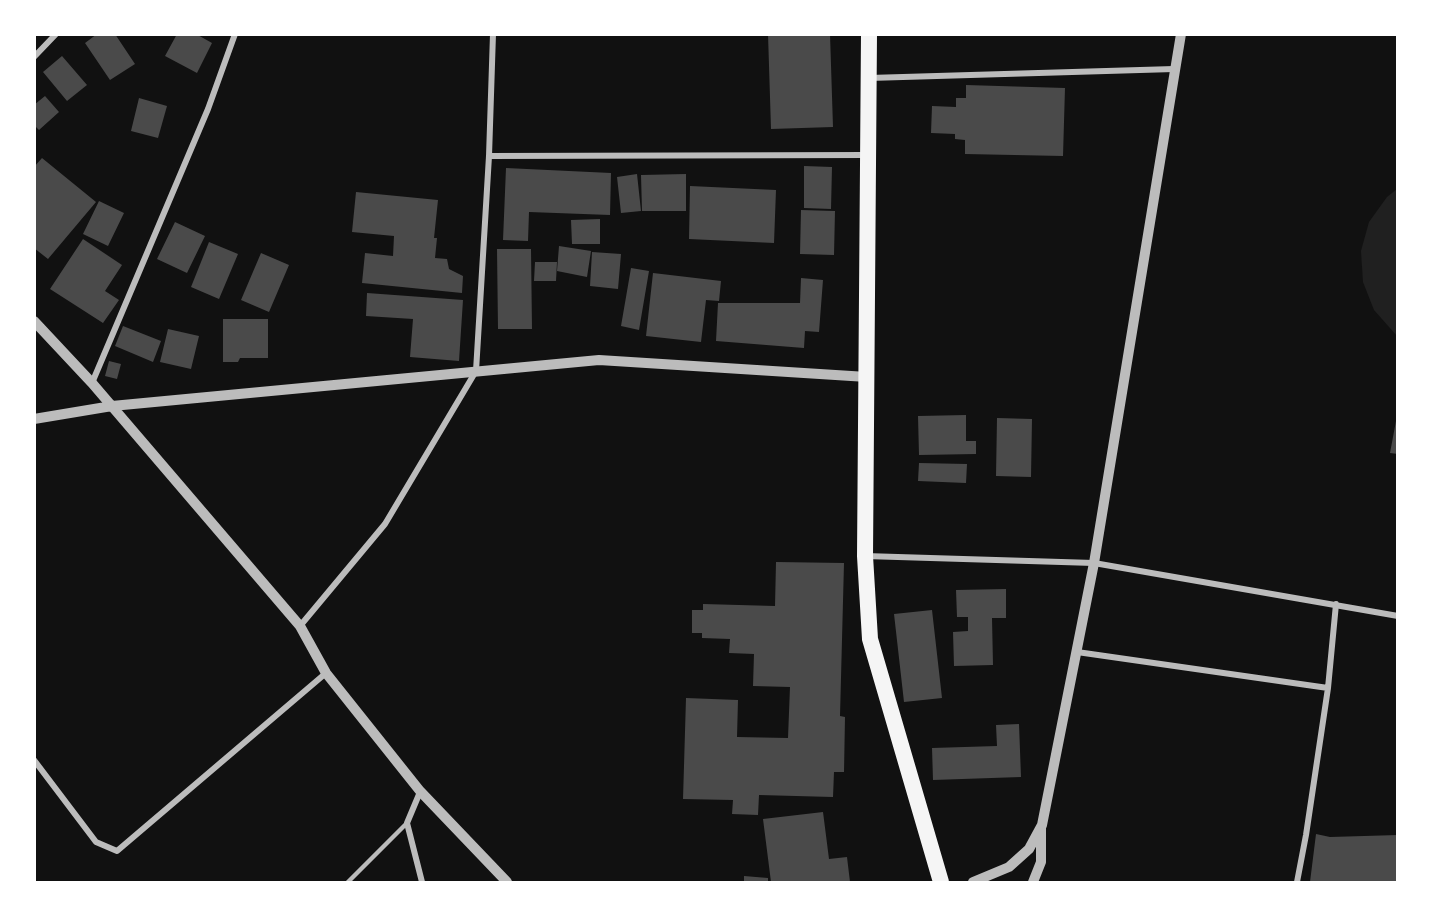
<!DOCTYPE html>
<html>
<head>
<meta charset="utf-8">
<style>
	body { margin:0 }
	#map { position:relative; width:1432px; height:917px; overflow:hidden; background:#111; font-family:"Libre Baskerville",serif }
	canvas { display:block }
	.frame { position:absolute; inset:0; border:36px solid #fff; pointer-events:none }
</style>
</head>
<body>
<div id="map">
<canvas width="1432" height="917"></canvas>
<div class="frame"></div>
</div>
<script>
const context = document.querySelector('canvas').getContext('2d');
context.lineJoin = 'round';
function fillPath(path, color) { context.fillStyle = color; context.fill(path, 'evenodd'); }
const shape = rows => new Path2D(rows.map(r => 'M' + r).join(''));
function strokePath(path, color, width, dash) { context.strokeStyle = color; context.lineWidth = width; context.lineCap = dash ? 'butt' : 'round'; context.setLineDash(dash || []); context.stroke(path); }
fillPath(shape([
	[1397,189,1397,336,1374,310,1363,282,1361,251,1369,222,1387,197]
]), '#202020');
fillPath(shape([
	[97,34,115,34,135,64,110,80,85,43],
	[177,34,196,34,212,43,197,73,165,56],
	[768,34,830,34,833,127,771,129],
	[62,56,87,85,67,101,43,72],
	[966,85,1065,88,1063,156,965,154,965,140,955,139,955,134,931,133,932,106,956,107,956,98,966,98],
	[45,96,59,112,39,130,34,125,34,105],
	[139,98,167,106,158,138,131,131],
	[42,158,96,202,48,259,34,248,34,167],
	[804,166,832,167,831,209,804,208],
	[506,168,611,173,610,215,529,212,528,241,503,240],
	[637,174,641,211,621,213,617,177],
	[686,174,686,211,642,211,641,175],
	[690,186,776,190,774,243,689,239],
	[356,192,438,200,434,238,437,238,435,258,447,259,449,269,463,276,462,293,362,283,365,253,393,256,394,236,352,232],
	[99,201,124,213,108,246,83,234],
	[801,210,835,211,834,255,800,254],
	[600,219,600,244,572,244,571,220],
	[175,222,205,236,187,273,157,259],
	[83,239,122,265,105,291,119,300,103,323,50,289],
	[209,242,238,254,219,299,191,287],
	[559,246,591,251,587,277,557,271],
	[497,249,531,249,532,329,498,329],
	[592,252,621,254,618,289,590,286],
	[261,253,289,265,269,312,241,300],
	[535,262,557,262,556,281,534,281],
	[631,268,649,271,639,330,621,326],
	[653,273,721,281,719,301,706,300,701,342,646,336],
	[801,278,823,280,819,332,805,331,804,348,716,341,718,303,800,303],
	[367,293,463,300,459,361,410,357,413,319,366,316],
	[223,319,268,319,268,358,240,358,238,362,223,362],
	[123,326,161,341,153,362,115,346],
	[168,329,199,336,191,369,160,362],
	[109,361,121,364,117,379,105,376],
	[966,415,966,441,976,441,976,454,919,455,918,416],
	[997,418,1032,419,1031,477,996,476],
	[1396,421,1398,421,1398,454,1390,453],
	[919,463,967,464,966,483,918,481],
	[776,562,844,563,840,716,845,717,844,772,834,772,833,797,759,795,758,815,732,814,733,800,683,799,686,698,738,700,737,737,788,738,790,687,753,686,754,654,729,653,730,639,702,638,702,633,692,633,692,610,703,610,703,604,775,606],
	[1006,589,1006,618,992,618,993,665,954,666,953,632,968,631,968,617,957,617,956,590],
	[932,610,942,698,904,702,894,614],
	[1019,724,1021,777,933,780,932,748,997,746,996,725],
	[823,812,829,859,847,857,850,882,771,882,763,819],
	[1316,834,1330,837,1398,835,1398,882,1310,882],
	[744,876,768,878,768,882,744,882]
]), '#4a4a4a');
strokePath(shape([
	[348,882,407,823]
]), '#bcbcbc', 4.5);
strokePath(shape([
	[34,57,56,34],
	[869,78,1174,69],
	[489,156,867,155],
	[92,383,208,109,235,34],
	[865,556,1094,563,1398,616],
	[300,626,385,524,476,371,489,156,493,34],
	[1077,652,1328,688],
	[34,760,96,842,117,851,326,673],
	[420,792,407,823,422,882],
	[1297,882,1306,835,1328,688,1336,604]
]), '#bcbcbc', 6);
strokePath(shape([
	[34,321,92,383,300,626,326,673,420,791,507,882],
	[34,419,112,406,599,360,867,377],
	[973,882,1009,867,1029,849,1042,825,1094,563,1181,34],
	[1033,882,1041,862,1041,828]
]), '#bcbcbc', 10);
strokePath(shape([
	[869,34,865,556,870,639,941,882]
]), '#f5f5f5', 16);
</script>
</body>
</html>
